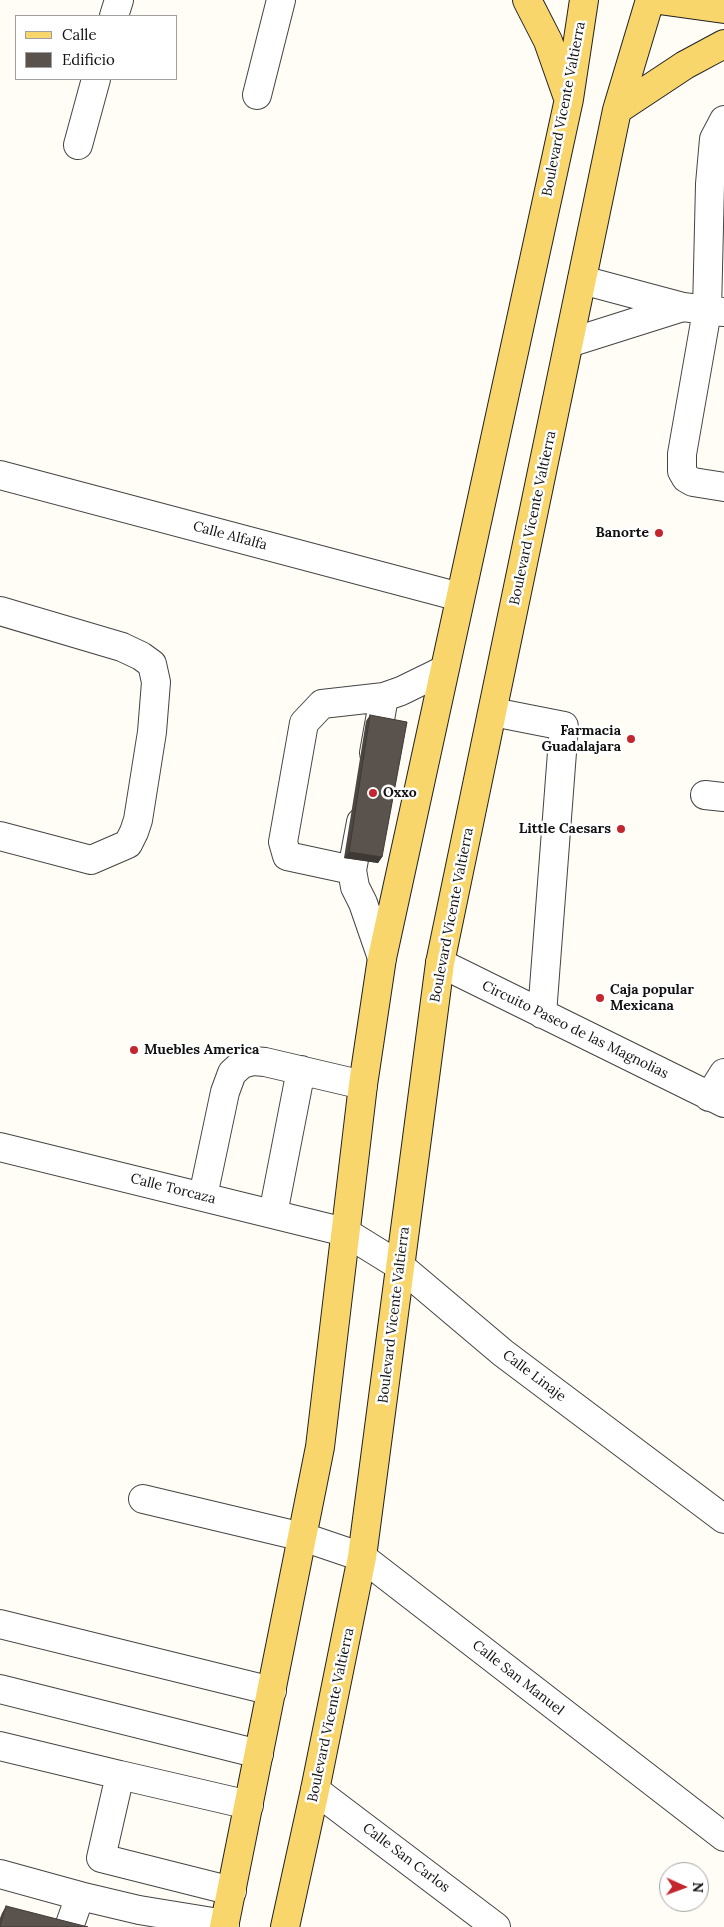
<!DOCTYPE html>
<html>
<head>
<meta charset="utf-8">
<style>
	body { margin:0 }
	#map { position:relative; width:724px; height:1927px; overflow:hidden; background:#fffdf5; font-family:Lora,serif }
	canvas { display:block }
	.legend { position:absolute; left:15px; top:15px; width:162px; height:65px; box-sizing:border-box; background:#fff; border:1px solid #a0a0a0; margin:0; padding:6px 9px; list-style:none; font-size:15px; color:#111 }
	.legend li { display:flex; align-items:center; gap:10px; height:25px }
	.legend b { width:25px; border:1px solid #a0a0a0 }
	.north { position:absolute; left:659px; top:1862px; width:50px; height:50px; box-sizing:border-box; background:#fff; border:1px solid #a0a0a0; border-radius:50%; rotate:92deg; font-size:14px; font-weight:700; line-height:20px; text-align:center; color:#111 }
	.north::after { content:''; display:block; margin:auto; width:18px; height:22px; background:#c4262e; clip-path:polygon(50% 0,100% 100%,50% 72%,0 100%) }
</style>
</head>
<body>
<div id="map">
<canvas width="724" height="1927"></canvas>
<ul class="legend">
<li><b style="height:6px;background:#f9d66b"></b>Calle</li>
<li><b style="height:14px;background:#5a524d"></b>Edificio</li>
</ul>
<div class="north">N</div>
</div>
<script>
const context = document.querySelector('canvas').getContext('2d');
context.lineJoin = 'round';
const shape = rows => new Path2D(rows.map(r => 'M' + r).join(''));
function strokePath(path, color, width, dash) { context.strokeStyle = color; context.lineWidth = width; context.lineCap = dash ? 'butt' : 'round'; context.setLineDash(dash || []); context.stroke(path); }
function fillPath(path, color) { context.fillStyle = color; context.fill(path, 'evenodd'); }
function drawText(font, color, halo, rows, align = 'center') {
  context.font = font + ' Lora,serif'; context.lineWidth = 5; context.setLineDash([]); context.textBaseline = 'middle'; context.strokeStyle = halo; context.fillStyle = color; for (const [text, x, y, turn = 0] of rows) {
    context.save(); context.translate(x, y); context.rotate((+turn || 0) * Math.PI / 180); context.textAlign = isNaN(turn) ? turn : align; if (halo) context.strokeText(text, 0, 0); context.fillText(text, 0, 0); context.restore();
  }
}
const minor = shape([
	[114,16,119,0],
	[257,95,281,0],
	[724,120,714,139,710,184,707,311,682,454,682,471,686,478,693,482,724,487],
	[78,145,96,79],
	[582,280,683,307,724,312],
	[569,343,683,307],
	[0,475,460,597],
	[0,611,122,647,141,656,152,664,156,682,152,732,138,820,134,832,128,844,91,860,0,836],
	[493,712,564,726,542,1014],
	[374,753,384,697,401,691,444,670],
	[705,795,724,797],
	[361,822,352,870,355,887,363,903,382,958],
	[352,870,287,856,283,842,304,723,322,704,384,697],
	[440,963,724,1103],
	[709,1097,724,1073],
	[0,1147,345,1232,400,1266,503,1353,724,1519],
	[203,1196,225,1092,232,1073,242,1064,253,1061,265,1062,363,1085],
	[273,1214,301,1070],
	[143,1499,303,1537,362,1557,724,1837],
	[0,1624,272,1691],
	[0,1689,259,1754],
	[0,1746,120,1775],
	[315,1790,496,1927],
	[0,1874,80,1896],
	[232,1891,101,1858,120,1775,249,1805],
	[69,1927,80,1896,139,1910,225,1924]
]);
const major = shape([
	[527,0,548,41,567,95],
	[659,0,724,9],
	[617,110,685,65,724,44],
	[224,1927,320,1447,363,1085,382,958,569,99,584,0],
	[285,1927,315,1790,362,1557,440,963,617,110,650,0]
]);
strokePath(minor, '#444', 30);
strokePath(major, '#222', 30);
strokePath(minor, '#fff', 28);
strokePath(major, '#f9d66b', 28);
fillPath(shape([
	[370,715,382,857,378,863,344,858,366,721],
	[6,1906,0,1927,0,1918,2,1913]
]), '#4d4742');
fillPath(shape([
	[349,852,382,857,378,863,344,858]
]), '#3f3936');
const building = shape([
	[370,715,407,722,382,857,349,852,370,715],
	[6,1906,88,1927,0,1927,6,1906]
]);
fillPath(building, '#5a524d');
strokePath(building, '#3f3936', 1);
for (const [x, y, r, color] of [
	[659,533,5,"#c4262e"],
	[631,739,5,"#c4262e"],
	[373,793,5,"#c4262e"],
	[621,829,5,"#c4262e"],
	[600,998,5,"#c4262e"],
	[134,1050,5,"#c4262e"]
]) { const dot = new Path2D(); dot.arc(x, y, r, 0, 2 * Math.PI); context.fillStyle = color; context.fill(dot); strokePath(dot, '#fff', 2); }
drawText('14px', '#111', '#fff', [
	["Boulevard Vicente Valtierra",564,109,-79],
	["Boulevard Vicente Valtierra",533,518,-78],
	["Calle Alfalfa",230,536,15],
	["Boulevard Vicente Valtierra",452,915,-79],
	["Circuito Paseo de las Magnolias",575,1030,26],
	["Calle Torcaza",173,1189,14],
	["Boulevard Vicente Valtierra",394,1315,-83],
	["Calle Linaje",534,1376,37],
	["Calle San Manuel",518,1678,38],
	["Boulevard Vicente Valtierra",331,1715,-78],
	["Calle San Carlos",406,1858,37]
]);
drawText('bold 14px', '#111', '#fff', [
	["Banorte",649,533],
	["Farmacia",621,731],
	["Guadalajara",621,747],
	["Oxxo",383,793,"left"],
	["Little Caesars",611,829],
	["Caja popular",610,990,"left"],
	["Mexicana",610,1006,"left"],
	["Muebles America",144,1050,"left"]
], 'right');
</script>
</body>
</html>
